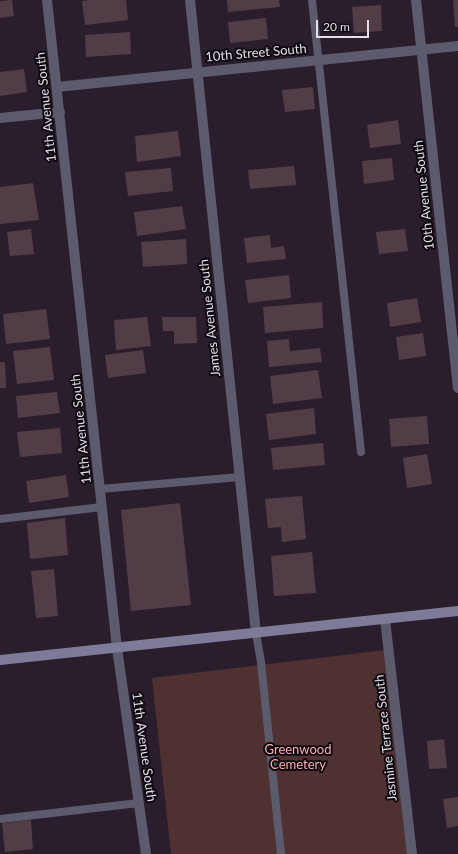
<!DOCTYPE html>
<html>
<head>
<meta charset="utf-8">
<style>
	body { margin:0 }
	#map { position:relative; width:458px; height:854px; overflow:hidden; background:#2a1e2d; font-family:Lato,sans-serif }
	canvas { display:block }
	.scale { position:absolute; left:316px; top:20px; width:53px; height:18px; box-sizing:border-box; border:2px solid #e5dde7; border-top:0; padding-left:5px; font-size:12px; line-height:14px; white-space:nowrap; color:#e5dde7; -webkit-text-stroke:3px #0f0a11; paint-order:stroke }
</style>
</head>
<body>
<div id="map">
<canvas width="458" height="854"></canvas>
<div class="scale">20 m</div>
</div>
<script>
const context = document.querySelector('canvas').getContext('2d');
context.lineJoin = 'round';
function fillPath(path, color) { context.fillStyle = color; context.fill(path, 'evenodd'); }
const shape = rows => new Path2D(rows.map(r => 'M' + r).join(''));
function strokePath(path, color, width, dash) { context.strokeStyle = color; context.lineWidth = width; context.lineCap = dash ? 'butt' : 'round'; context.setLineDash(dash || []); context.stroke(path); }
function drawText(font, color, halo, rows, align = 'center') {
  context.font = font + ' Lato,sans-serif'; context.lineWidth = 4; context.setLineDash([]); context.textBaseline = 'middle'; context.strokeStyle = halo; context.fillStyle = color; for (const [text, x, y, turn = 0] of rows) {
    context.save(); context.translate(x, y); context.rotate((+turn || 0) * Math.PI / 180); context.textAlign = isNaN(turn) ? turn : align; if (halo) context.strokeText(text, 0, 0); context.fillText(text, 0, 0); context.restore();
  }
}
fillPath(shape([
	[386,650,408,854,171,854,152,678]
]), '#503131');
fillPath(shape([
	[12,0,14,16,0,18,0,1],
	[91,0,126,0,128,20,85,25,82,1],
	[227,0,279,0,280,7,228,12],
	[453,0,458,0,458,27,455,27],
	[381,5,382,31,354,33,352,7],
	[266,18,268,39,230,43,228,22],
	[130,32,131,54,86,57,85,35],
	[24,69,27,92,0,96,0,72],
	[313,87,315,109,285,112,282,90],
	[398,120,401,144,370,148,367,125],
	[178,131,181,156,137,162,135,136],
	[392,158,394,180,364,184,362,161],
	[294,166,296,185,250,189,248,170],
	[171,168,173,191,128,196,125,172],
	[33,183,39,220,0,224,0,187],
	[182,206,186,229,137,236,134,212],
	[31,229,34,254,10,256,7,232],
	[405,229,408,251,379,254,376,232],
	[270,235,271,248,284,246,286,259,247,263,244,238],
	[186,239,187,264,143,267,141,242],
	[289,275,291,298,248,303,245,280],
	[417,298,421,322,390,327,387,303],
	[322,302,323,328,265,333,263,307],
	[46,309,50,339,6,344,3,314],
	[147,317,151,346,116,350,114,320],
	[162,317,196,317,197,343,174,344,174,331,163,331],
	[423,333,426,356,399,360,396,337],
	[289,339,290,351,320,348,322,362,269,367,267,341],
	[50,347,54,380,17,384,13,351],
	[143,350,146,373,108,378,105,355],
	[0,362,5,362,6,388,0,388],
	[318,370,322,398,273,404,270,376],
	[57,392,60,413,18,418,16,396],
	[314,408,316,434,269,440,266,414],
	[427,416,429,444,391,447,389,419],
	[60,428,62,453,20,457,17,432],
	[323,443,325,465,273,470,271,448],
	[427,454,432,484,407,488,403,458],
	[66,475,69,497,29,503,26,481],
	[302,496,306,539,282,542,281,527,268,528,265,499],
	[180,503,191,605,131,611,121,510],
	[65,518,68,555,30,559,27,523],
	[312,552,316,593,274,596,271,556],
	[54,569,58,616,36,618,31,571],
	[444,739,447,768,429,769,427,741],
	[458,797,458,826,447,828,443,799],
	[31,820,33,849,5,852,2,823]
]), '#523d47');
strokePath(shape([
	[312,0,361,452],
	[100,489,240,477],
	[0,519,102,507],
	[256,633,261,662,281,854],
	[0,819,139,803]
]), '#5c5b6d', 8);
strokePath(shape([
	[47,0,117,648,146,854],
	[190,0,256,633],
	[416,0,458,388],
	[57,87,458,46],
	[0,118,60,112],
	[385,619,412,854]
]), '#5c5b6d', 10);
strokePath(shape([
	[0,660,458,611]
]), '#7d7b98', 10);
drawText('13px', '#e5dde7', '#0f0a11', [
	["10th Street South",256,53,-5],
	["11th Avenue South",46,107,-96],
	["10th Avenue South",424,195,-96],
	["James Avenue South",210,318,-96],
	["11th Avenue South",81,429,-96],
	["Jasmine Terrace South",386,738,-96],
	["11th Avenue South",144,747,82]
]);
drawText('13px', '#fcadad', '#0f0a11', [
	["Greenwood",298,750],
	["Cemetery",298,765]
]);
</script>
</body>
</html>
